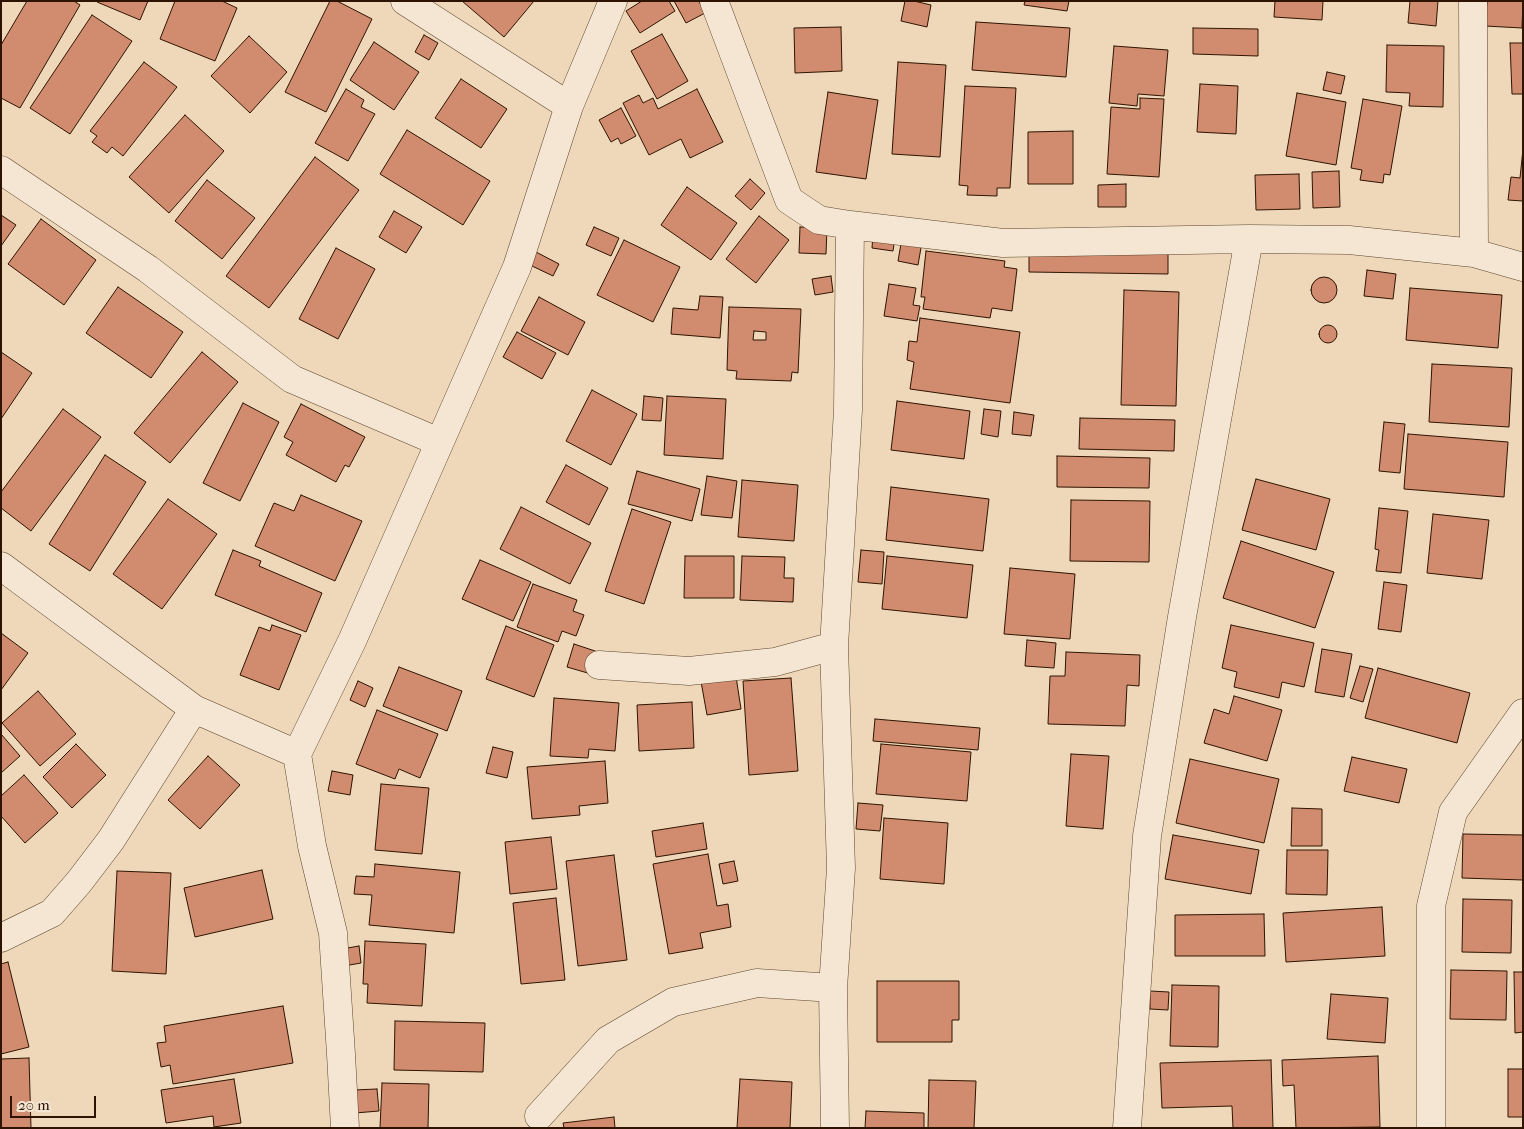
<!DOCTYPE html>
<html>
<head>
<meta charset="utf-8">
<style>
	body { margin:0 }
	#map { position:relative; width:1524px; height:1129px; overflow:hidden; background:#eed8b9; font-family:"IM FELL French Canon",serif }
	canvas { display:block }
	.frame { position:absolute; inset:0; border:2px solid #2e1400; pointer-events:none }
	.scale { position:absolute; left:10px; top:1096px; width:86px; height:22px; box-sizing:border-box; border:2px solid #2e1400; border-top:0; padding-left:6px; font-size:15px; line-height:18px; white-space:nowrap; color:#2e1400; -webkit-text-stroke:4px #f4e6d2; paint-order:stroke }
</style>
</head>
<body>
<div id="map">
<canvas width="1524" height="1129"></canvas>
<div class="frame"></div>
<div class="scale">20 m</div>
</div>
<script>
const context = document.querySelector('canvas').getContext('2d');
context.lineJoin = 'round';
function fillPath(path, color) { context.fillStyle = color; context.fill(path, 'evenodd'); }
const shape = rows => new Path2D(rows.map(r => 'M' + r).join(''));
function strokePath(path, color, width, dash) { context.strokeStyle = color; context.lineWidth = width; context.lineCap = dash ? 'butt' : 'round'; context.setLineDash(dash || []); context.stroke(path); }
const building = shape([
	[27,1,74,1,80,5,20,108,1,98,1,45,27,1],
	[98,1,148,1,140,20,97,2,98,1],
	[175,1,222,1,237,8,215,61,160,39,175,1],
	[330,1,337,1,372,19,326,112,285,92,330,1],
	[462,1,534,1,504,37,462,1],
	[642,1,669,1,675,11,640,33,626,11,642,1],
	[674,1,699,1,705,13,686,23,674,1],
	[905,1,914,1,931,5,927,27,901,21,905,1],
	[1025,1,1069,1,1067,11,1024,5,1025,1],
	[1275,1,1323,1,1322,20,1274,17,1275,1],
	[1410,1,1438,1,1436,26,1408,23,1410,1],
	[1487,1,1523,1,1522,28,1485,26,1487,1],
	[92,15,132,41,70,134,30,108,92,15],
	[976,22,1070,28,1066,77,972,70,976,22],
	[841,27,842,71,795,73,794,28,841,27],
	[1193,28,1258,29,1258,56,1193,54,1193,28],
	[662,34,688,81,657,99,631,51,662,34],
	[424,35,438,43,429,60,415,52,424,35],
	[249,36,287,72,250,113,211,76,249,36],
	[374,42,419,72,394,110,350,80,374,42],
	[1510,43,1523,43,1523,94,1512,94,1510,43],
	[1387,45,1444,46,1443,107,1409,106,1410,93,1386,92,1387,45],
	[1114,46,1168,50,1164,96,1138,94,1137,106,1109,103,1114,46],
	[144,62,177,87,123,156,112,147,107,153,92,142,97,136,90,131,144,62],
	[898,62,946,65,940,157,892,154,898,62],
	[1327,72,1345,76,1341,94,1323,90,1327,72],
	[461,79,507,109,481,148,435,118,461,79],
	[1200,84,1238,86,1236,134,1197,132,1200,84],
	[965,86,1016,88,1010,188,997,188,997,196,967,195,968,186,959,185,965,86],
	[346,89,364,100,361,107,375,114,348,161,315,143,346,89],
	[697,89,723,142,690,158,681,139,649,155,623,103,639,95,643,103,653,98,658,109,697,89],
	[828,92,878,100,866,179,816,172,828,92],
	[1297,93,1346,102,1336,165,1286,156,1297,93],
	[1140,98,1164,99,1159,177,1107,174,1111,107,1140,109,1140,98],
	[1363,99,1402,106,1390,175,1384,174,1383,183,1360,180,1362,170,1351,168,1363,99],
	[621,108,636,136,621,144,618,138,611,142,599,120,621,108],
	[185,115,224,151,169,213,129,177,185,115],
	[407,130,490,181,463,225,380,174,407,130],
	[1073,131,1073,184,1028,184,1028,132,1073,131],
	[1523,149,1523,201,1508,200,1511,177,1520,178,1523,149],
	[315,157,359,190,269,308,226,276,315,157],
	[1339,171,1340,207,1313,208,1312,172,1339,171],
	[1299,174,1300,209,1256,210,1255,175,1299,174],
	[750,179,765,193,751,210,735,196,750,179],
	[207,180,255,218,222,259,175,221,207,180],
	[1126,184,1126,207,1098,207,1098,185,1126,184],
	[687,187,737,223,711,260,661,225,687,187],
	[394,211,422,227,406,253,379,237,394,211],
	[1,215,16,225,1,246,1,215],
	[759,216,789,240,756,283,726,259,759,216],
	[41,219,96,260,64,305,8,264,41,219],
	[594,227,619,238,611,256,586,245,594,227],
	[800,227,827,228,826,254,799,253,800,227],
	[873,234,895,238,893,251,872,248,873,234],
	[902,238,922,242,918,265,898,261,902,238],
	[624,240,680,267,653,322,597,295,624,240],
	[336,248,375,269,338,339,299,319,336,248],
	[1029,250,1168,251,1168,274,1029,272,1029,250],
	[926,251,1005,261,1004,267,1017,269,1012,311,992,308,990,318,923,309,925,297,921,297,926,251],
	[536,252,559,264,553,276,530,265,536,252],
	[1367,270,1396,274,1393,299,1364,296,1367,270],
	[831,276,833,292,815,295,812,279,831,276],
	'1311 290a13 13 0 1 1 26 0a13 13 0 1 1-26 0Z',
	[889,284,916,288,913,305,920,306,917,321,884,316,889,284],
	[118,287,183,332,151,378,86,333,118,287],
	[1410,288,1502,295,1498,348,1406,340,1410,288],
	[1124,290,1179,292,1176,406,1121,405,1124,290],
	[700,296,723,297,720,338,671,334,673,308,698,310,700,296],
	[539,297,585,322,568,355,521,331,539,297],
	[729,307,801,309,798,373,792,372,791,381,736,379,737,371,727,370,729,307],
	[754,331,766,332,766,340,753,340,754,331],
	[920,318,1020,332,1010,403,910,389,914,362,907,360,909,341,917,342,920,318],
	'1319 334a9 9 0 1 1 18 0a9 9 0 1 1-18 0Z',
	[517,332,556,353,542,379,503,357,517,332],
	[1,352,32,373,1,419,1,352],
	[202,352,238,382,170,463,134,433,202,352],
	[1432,364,1512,368,1509,427,1429,422,1432,364],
	[592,390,637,414,611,465,566,441,592,390],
	[644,396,663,398,661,421,642,420,644,396],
	[667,396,726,399,723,459,664,455,667,396],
	[897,401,970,411,964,459,891,450,897,401],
	[243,403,279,422,240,501,203,483,243,403],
	[301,404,365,437,349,467,345,465,336,482,286,455,293,442,284,437,301,404],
	[63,409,101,437,31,531,1,508,1,492,63,409],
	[984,409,1001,411,998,437,981,434,984,409],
	[1014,412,1034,415,1031,436,1012,434,1014,412],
	[1080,418,1175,420,1174,451,1079,449,1080,418],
	[1384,422,1405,424,1400,473,1379,471,1384,422],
	[1408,434,1508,442,1504,497,1404,489,1408,434],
	[105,455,146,482,90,571,49,544,105,455],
	[1057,456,1150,458,1149,488,1057,487,1057,456],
	[566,465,608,488,589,525,546,502,566,465],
	[637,471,700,489,692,521,628,504,637,471],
	[707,476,737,481,732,518,701,515,707,476],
	[1256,479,1330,499,1316,550,1242,530,1256,479],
	[742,480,798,485,794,541,738,537,742,480],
	[891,487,989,499,983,551,886,540,891,487],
	[301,495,362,521,335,581,255,546,274,503,294,511,301,495],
	[168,499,217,534,162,609,113,574,168,499],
	[1071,500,1150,501,1149,562,1070,561,1071,500],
	[521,507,591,543,570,584,500,549,521,507],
	[1379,508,1408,511,1401,573,1376,571,1379,550,1375,549,1379,508],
	[632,509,671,522,644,604,605,591,632,509],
	[1433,514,1489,520,1482,579,1427,573,1433,514],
	[1241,541,1334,572,1315,628,1223,598,1241,541],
	[233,550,261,561,259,566,322,593,306,632,215,595,233,550],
	[861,550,884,552,882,584,858,582,861,550],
	[685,556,734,556,734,598,684,598,685,556],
	[742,556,785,557,784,578,794,578,793,602,740,600,742,556],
	[887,556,973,565,967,618,882,609,887,556],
	[480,560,531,582,513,621,462,599,480,560],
	[1010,568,1075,574,1070,639,1004,634,1010,568],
	[1384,582,1407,585,1401,632,1378,629,1384,582],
	[533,584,577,600,573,611,584,615,576,636,562,631,558,642,517,627,533,584],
	[272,625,301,635,279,690,240,675,259,627,270,631,272,625],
	[1231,625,1314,643,1304,687,1282,682,1279,698,1234,687,1237,672,1222,668,1231,625],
	[506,626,554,645,534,697,486,679,506,626],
	[1,633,28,653,1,690,1,633],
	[1027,640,1056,643,1054,668,1025,666,1027,640],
	[574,644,598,652,591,674,567,667,574,644],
	[1322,649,1352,654,1344,697,1315,692,1322,649],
	[1066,652,1140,655,1139,686,1127,685,1125,726,1048,724,1050,676,1065,676,1066,652],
	[1360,666,1373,669,1363,702,1350,698,1360,666],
	[399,667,462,691,447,731,383,706,399,667],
	[1378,668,1470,693,1457,743,1365,718,1378,668],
	[735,670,741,709,707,715,700,676,735,670],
	[791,678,798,771,749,775,743,681,791,678],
	[358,681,373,688,365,707,350,700,358,681],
	[38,691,76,734,40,766,2,723,38,691],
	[1234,696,1282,710,1267,761,1204,743,1214,709,1229,714,1234,696],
	[554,698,619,703,615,751,589,749,588,758,550,756,554,698],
	[692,702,694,748,639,751,637,705,692,702],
	[377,710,438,734,420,778,399,769,395,779,356,764,377,710],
	[875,719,980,728,978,750,873,741,875,719],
	[1,734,20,756,1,773,1,734],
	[76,744,106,775,72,808,43,777,76,744],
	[881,744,971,752,967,801,876,794,881,744],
	[493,747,513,752,507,778,486,773,493,747],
	[1071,754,1109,756,1103,829,1066,826,1071,754],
	[208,756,240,785,200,829,168,800,208,756],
	[1352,757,1407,769,1399,803,1344,791,1352,757],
	[1190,759,1279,779,1264,843,1176,823,1190,759],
	[605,761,608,803,579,806,580,815,532,819,527,767,605,761],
	[332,771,353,775,350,795,328,791,332,771],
	[24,775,58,813,25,843,1,816,1,796,24,775],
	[381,784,429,788,422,854,375,850,381,784],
	[858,803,883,805,880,831,856,829,858,803],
	[1292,808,1322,809,1322,846,1291,846,1292,808],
	[884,818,948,823,944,884,880,879,884,818],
	[703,823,707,849,656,857,652,831,703,823],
	[1463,834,1523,835,1523,880,1462,878,1463,834],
	[1173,835,1259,850,1251,894,1165,879,1173,835],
	[551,837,557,889,510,894,505,842,551,837],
	[1287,850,1328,850,1327,895,1286,894,1287,850],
	[708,854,717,906,728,904,731,927,700,933,703,948,669,954,653,864,708,854],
	[614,855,627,960,578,966,566,861,614,855],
	[734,861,738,881,723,884,719,864,734,861],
	[375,864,460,872,454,933,369,925,372,895,354,894,356,876,374,877,375,864],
	[262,870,273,919,195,937,184,888,262,870],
	[117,871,171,873,166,974,112,971,117,871],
	[556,898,565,980,521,984,513,903,556,898],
	[1463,899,1512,900,1511,953,1462,952,1463,899],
	[1382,907,1385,956,1286,962,1283,913,1382,907],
	[1264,914,1265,956,1175,956,1175,915,1264,914],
	[365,941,426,944,422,1006,367,1003,368,984,363,984,365,941],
	[359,946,361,963,344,966,342,949,359,946],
	[8,962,29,1047,1,1054,1,964,8,962],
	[1451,970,1507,971,1506,1020,1450,1019,1451,970],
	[1514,972,1523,972,1523,1032,1515,1033,1514,972],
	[877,981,959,981,959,1020,952,1020,952,1042,877,1042,877,981],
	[1172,985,1219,986,1218,1047,1170,1046,1172,985],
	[1150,991,1169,992,1168,1010,1150,1009,1150,991],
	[1331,994,1388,998,1385,1043,1327,1039,1331,994],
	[283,1006,293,1063,173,1084,170,1065,161,1067,157,1043,166,1042,164,1026,283,1006],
	[395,1021,485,1023,483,1072,394,1070,395,1021],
	[1378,1056,1380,1127,1296,1128,1294,1085,1283,1086,1282,1060,1378,1056],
	[29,1058,31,1128,1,1128,1,1059,29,1058],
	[1271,1060,1273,1128,1233,1128,1232,1106,1162,1108,1160,1063,1271,1060],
	[1508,1069,1523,1069,1523,1117,1508,1117,1508,1069],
	[234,1079,241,1123,214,1127,213,1116,166,1123,161,1090,234,1079],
	[740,1079,792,1082,790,1128,737,1128,740,1079],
	[929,1080,976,1081,974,1128,928,1128,929,1080],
	[382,1083,429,1084,428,1128,380,1128,382,1083],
	[377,1089,379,1111,355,1113,354,1090,377,1089],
	[866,1111,924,1113,924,1128,865,1128,866,1111],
	[614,1117,615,1128,564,1128,563,1123,614,1117]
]);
fillPath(building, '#d18b6e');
strokePath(building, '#2e1400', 1);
const minor = shape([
	[405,1,569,106],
	[714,1,789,200,819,220,850,225,1003,243,1249,239,1349,240,1474,253,1523,267],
	[1473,1,1474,253],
	[1,170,148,269,292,379,439,442],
	[1,566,194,709,297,754],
	[599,665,689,671,775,662,834,646],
	[1,938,52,913,79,882,111,840,194,709],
	[539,1116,608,1040,673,1002,757,983,833,988],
	[345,1128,341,1054,333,933,312,846,297,754,352,641,517,267,569,106,613,1],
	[835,1128,833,988,841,868,834,646,848,410,850,225],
	[1127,1128,1147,836,1182,617,1249,239],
	[1431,1128,1431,906,1453,812,1523,713]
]);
strokePath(minor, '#5e452e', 29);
strokePath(minor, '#f4e6d2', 28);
</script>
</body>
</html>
